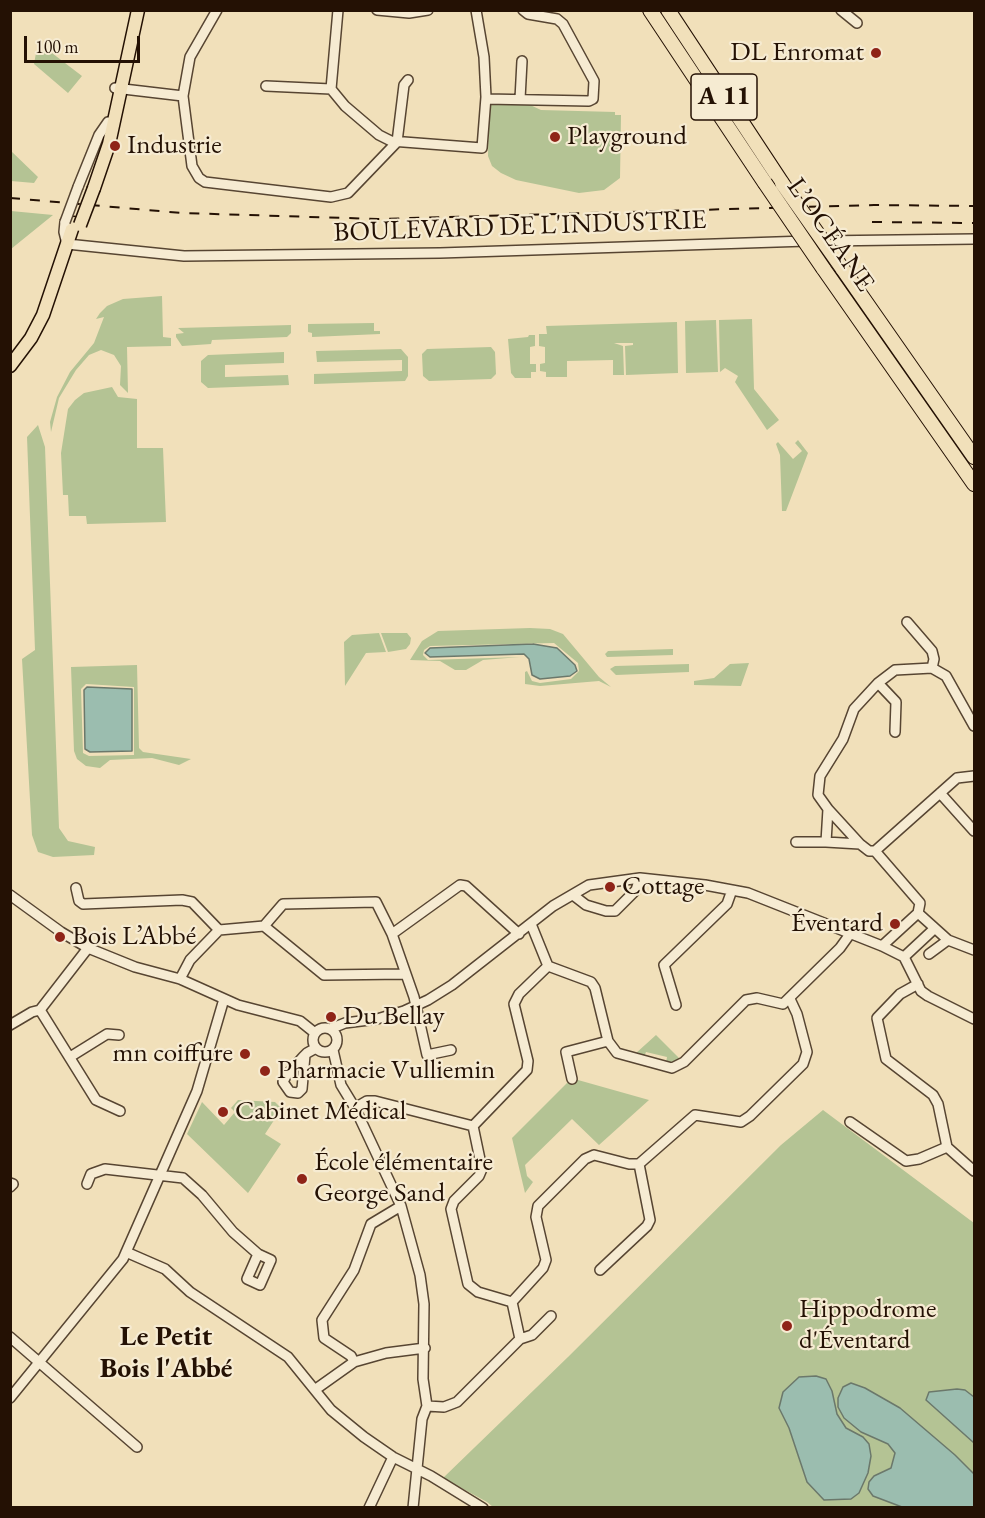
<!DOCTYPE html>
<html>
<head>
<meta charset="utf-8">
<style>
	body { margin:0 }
	#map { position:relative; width:985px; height:1518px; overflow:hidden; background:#f1e0ba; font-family:"EB Garamond",serif }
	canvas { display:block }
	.frame { position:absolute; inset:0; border:12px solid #241104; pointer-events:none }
	.scale { position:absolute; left:24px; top:36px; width:116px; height:27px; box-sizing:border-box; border:3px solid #241104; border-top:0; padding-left:8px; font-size:18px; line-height:21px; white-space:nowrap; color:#241104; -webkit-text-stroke:4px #f6ebd2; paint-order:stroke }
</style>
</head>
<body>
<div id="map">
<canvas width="985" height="1518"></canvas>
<div class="frame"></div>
<div class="scale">100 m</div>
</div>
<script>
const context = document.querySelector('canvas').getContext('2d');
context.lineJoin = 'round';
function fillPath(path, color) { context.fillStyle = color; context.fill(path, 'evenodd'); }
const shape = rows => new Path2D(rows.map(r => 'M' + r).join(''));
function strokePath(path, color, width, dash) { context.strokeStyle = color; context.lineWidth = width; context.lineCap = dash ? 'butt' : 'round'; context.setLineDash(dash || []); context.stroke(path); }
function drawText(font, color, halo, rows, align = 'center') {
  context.font = font + ' "EB Garamond",serif'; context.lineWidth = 4.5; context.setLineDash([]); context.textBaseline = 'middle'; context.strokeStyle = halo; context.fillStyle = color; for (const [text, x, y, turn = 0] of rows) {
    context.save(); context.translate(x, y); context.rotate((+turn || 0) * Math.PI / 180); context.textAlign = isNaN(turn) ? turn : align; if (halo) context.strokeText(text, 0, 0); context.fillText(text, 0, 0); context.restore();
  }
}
fillPath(shape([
	[48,50,82,76,68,93,34,64,36,53],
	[493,103,528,104,541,110,615,112,615,115,621,115,620,178,604,190,579,193,516,180,501,173,492,166,488,156,489,106],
	[10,150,38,177,34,183,11,181],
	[11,211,53,215,11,249],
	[162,296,163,337,171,338,171,346,127,347,128,393,120,385,121,366,114,355,101,350,89,355,76,370,59,398,51,432,50,422,57,397,70,372,94,343,104,317,96,319,100,313,107,306,123,299],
	[752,319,754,389,779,420,767,430,735,382,738,376,725,368,720,372,719,320],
	[716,320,718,372,686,373,685,321],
	[677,322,678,373,626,375,625,346,633,345,633,343,614,343,623,346,624,375,613,375,613,360,567,361,567,377,546,377,546,372,540,371,540,364,545,363,545,347,539,346,539,334,547,334,546,326],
	[374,323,374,331,380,331,380,334,312,337,312,333,308,332,308,324],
	[291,325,291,333,287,337,212,340,211,344,182,346,176,337,176,334,184,333,178,328],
	[529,335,535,335,535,346,530,347,530,364,536,364,536,372,531,372,531,378,515,378,511,373,508,339,528,337],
	[491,347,495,352,496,374,491,379,429,381,423,376,422,354,427,349],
	[401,349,408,357,408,376,405,381,314,384,314,374,402,371,402,360,317,362,316,351],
	[284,352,284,363,225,365,225,377,288,375,289,385,208,388,201,382,201,361,208,355],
	[112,387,118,397,137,399,137,448,163,448,166,522,87,524,86,516,69,516,68,495,63,495,61,453,68,409,75,400,84,393],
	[38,425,45,447,59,828,68,841,95,847,94,855,53,857,38,852,32,835,22,659,35,650,27,437],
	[798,440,808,453,786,511,782,511,780,455,776,444,778,442,793,459,802,451,795,443],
	[530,628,550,629,563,634,599,677,611,687,599,681,540,686,525,684,525,672,527,671,532,681,540,683,571,679,579,671,578,663,554,643,430,646,424,650,423,655,428,660,520,657,483,660,466,670,455,670,440,661,410,660,422,641,438,631],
	[379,633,386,652,366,653,345,686,344,642,352,635],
	[381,633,407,633,411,638,410,644,406,649,388,652],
	[673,649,673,655,607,657,605,654,608,651],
	[749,663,741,686,694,685,694,681,714,678,730,664],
	[689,664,689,672,616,675,610,669,615,666],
	[137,665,139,748,143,752,191,759,179,765,152,758,110,760,100,768,86,766,77,759,74,751,71,667],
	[86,684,134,687,134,755,89,756,83,753,81,689],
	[656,1035,680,1059,669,1063,666,1063,667,1057,646,1052,644,1057,635,1054],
	[578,1080,649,1100,599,1145,572,1119,525,1165,527,1176,533,1182,525,1193,512,1138,569,1081],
	[238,1100,275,1102,279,1106,284,1105,265,1134,281,1144,248,1193,187,1134,202,1102,224,1125,235,1112,231,1108],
	[823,1110,974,1223,974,1507,493,1507,487,1502,443,1478,568,1357,781,1145]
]), '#b4c394');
const water = shape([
	[533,644,557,648,575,665,577,671,570,676,540,679,532,675,529,659,524,654,430,657,425,653,430,648,533,644],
	[87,687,132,689,132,751,90,752,85,749,84,690,87,687],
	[799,1377,816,1376,826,1379,832,1391,837,1414,846,1428,863,1437,869,1444,871,1456,868,1473,859,1493,851,1499,824,1500,807,1482,789,1428,779,1408,783,1392,799,1377],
	[851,1383,865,1388,900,1408,955,1455,974,1474,974,1507,902,1507,873,1496,868,1489,869,1482,874,1476,891,1468,895,1453,888,1444,861,1432,844,1418,838,1407,838,1398,843,1387,851,1383],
	[957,1389,965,1390,974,1397,974,1443,926,1400,929,1392,957,1389]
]);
fillPath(water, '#9bbdaf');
strokePath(water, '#6b786b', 1.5);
const minor = shape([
	[217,10,190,57,183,96,192,166,199,178,205,182,331,197,348,193,397,142,404,85,408,80],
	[338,10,331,89,345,106,379,135,391,141,482,148,486,97,484,57,476,10],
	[377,10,409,13,428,10],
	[841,10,857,23],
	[266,86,331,89],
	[115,88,183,96],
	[486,99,589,101,593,99,594,81,563,24,557,19,528,14,523,10],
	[520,99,522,61],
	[78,187,99,135,108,122],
	[65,222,64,232,67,244,184,256,440,253,807,241],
	[821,241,974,239],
	[907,622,932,651,934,659,932,668,946,676,974,726],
	[878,683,896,702,895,732],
	[940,793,974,831],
	[828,809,860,844],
	[796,842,826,842],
	[875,851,869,851,860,844,826,842,828,809,818,795,820,776,843,739,854,709,878,683,895,670,932,668],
	[875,851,920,903,918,913,882,946],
	[875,851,957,778,974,776],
	[76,888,79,901,83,904,182,900,192,902,219,930],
	[10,895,61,932,88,948,135,967,180,979,238,1005,300,1021,315,1033],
	[573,895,586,905,606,911,615,911,636,890,640,878],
	[918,913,948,940],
	[264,926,324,975,405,974],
	[219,930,264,926,283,904,376,902,392,934,414,997,427,1055,451,1050],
	[392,934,460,885,466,886,519,934],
	[88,948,40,1010,96,1100,120,1111],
	[929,954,948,940,974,950],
	[904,957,934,929],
	[548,966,591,982,595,988,608,1041,617,1053,672,1068,684,1062,746,1000,757,998,783,1004,840,948,850,934],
	[180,979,190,960,219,930],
	[918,984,900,994,877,1018,886,1059,933,1095,938,1104,947,1147,974,1171],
	[676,1005,664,965,727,904,732,890],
	[10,1025,32,1012,40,1010],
	'313 1040a12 12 0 1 1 24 0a12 12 0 1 1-24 0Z',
	[330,1029,345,1023,377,1019,404,1011,428,1000,452,985,553,906,589,885,640,878,705,885,748,893,882,946,904,957,921,991,928,996,974,1019],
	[333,1050,341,1085,355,1108,401,1206,420,1275,424,1304,423,1379,427,1406,422,1419,413,1508],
	[305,1055,302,1089,298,1093,290,1092,283,1082,286,1076,303,1057,307,1053,316,1048],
	[70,1057,107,1034,119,1035],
	[572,1079,566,1052,608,1041],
	[355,1108,367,1101,375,1101,473,1126],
	[850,1122,906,1161,919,1159,947,1147],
	[10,1183,13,1184,10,1187],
	[87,1184,91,1174,105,1169,183,1178,202,1195,233,1232,258,1254,247,1279,260,1285,271,1260,258,1254],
	[126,1252,165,1269,190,1292,288,1357,331,1410,364,1437,393,1457,431,1476,483,1508],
	[600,1270,647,1226,650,1220,639,1164],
	[512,1302,478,1292,468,1284,451,1209,454,1201,479,1176,482,1169,473,1126,527,1070,528,1061,514,1004,519,994,548,966,531,924],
	[10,1337,137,1447],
	[520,1339,532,1335,551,1316],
	[354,1362,351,1356,324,1338,322,1320,354,1270,371,1224,401,1206],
	[316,1389,354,1362,386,1353,425,1348],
	[10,1398,123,1259,197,1091,224,999],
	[427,1406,444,1407,457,1402,520,1339,512,1302,543,1268,546,1260,536,1217,538,1206,585,1159,594,1155,629,1164,639,1164,695,1115,741,1122,750,1116,803,1064,807,1052,797,1014,790,999],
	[369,1508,393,1457]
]);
const major = shape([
	[94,188,109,144,138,10],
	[10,366,31,338,43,315,74,223]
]);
const highway = shape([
	[650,10,765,183],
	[668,10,782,183],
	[823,268,974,484],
	[842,268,974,457]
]);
strokePath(minor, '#574532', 12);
strokePath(major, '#241104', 15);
strokePath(highway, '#241104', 16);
strokePath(minor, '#f6ebd2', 9);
strokePath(major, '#f1e0ba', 12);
strokePath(highway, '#f1e0ba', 14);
strokePath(shape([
	[10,198,182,213,378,219,874,205,974,206],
	[872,222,974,223]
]), '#241104', 2, [10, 10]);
const minorBridge = shape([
	[65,222,78,187]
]);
const majorBridge = shape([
	[80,225,94,188]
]);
const highwayBridge = shape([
	[765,183,823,268],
	[782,183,842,268]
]);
strokePath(minorBridge, '#574532', 12, []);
strokePath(majorBridge, '#241104', 15, []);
strokePath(highwayBridge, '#241104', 16, []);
strokePath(minorBridge, '#f6ebd2', 9);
strokePath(majorBridge, '#f1e0ba', 12);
strokePath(highwayBridge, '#f1e0ba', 14);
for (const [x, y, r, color] of [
	[876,53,6,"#8f2418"],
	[555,137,6,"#8f2418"],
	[115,146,6,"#8f2418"],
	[610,887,6,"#8f2418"],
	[895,924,6,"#8f2418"],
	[60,937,6,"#8f2418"],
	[331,1017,6,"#8f2418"],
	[245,1054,6,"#8f2418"],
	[265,1071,6,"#8f2418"],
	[223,1112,6,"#8f2418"],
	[302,1179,6,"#8f2418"],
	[787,1326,6,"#8f2418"]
]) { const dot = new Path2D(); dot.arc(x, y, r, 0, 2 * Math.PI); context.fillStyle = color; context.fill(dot); strokePath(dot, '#f6ebd2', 2); }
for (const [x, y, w] of [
	[724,97,66]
]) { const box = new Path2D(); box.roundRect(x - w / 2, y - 23, w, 46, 4.5); context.fillStyle = '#f6ebd2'; context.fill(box); strokePath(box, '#241104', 1.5); }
drawText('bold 26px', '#241104', null, [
	["A 11",724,97]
]);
drawText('27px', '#241104', '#f6ebd2', [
	["DL Enromat",864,53,"right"],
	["Playground",567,137],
	["Industrie",127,146],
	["Cottage",622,887],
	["Éventard",883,924,"right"],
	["Bois L’Abbé",72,937],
	["Du Bellay",343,1017],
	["mn coiffure",233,1054,"right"],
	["Pharmacie Vulliemin",277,1071],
	["Cabinet Médical",235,1112],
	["École élémentaire",314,1163],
	["George Sand",314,1194],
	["Hippodrome",799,1310],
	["d'Éventard",799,1341]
], 'left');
drawText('27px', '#241104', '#f6ebd2', [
	["BOULEVARD DE L'INDUSTRIE",520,227,-2],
	["L’OCÉANE",830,235,55]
]);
drawText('bold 28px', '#241104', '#f6ebd2', [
	["Le Petit",166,1337],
	["Bois l'Abbé",166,1369]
]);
</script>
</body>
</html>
